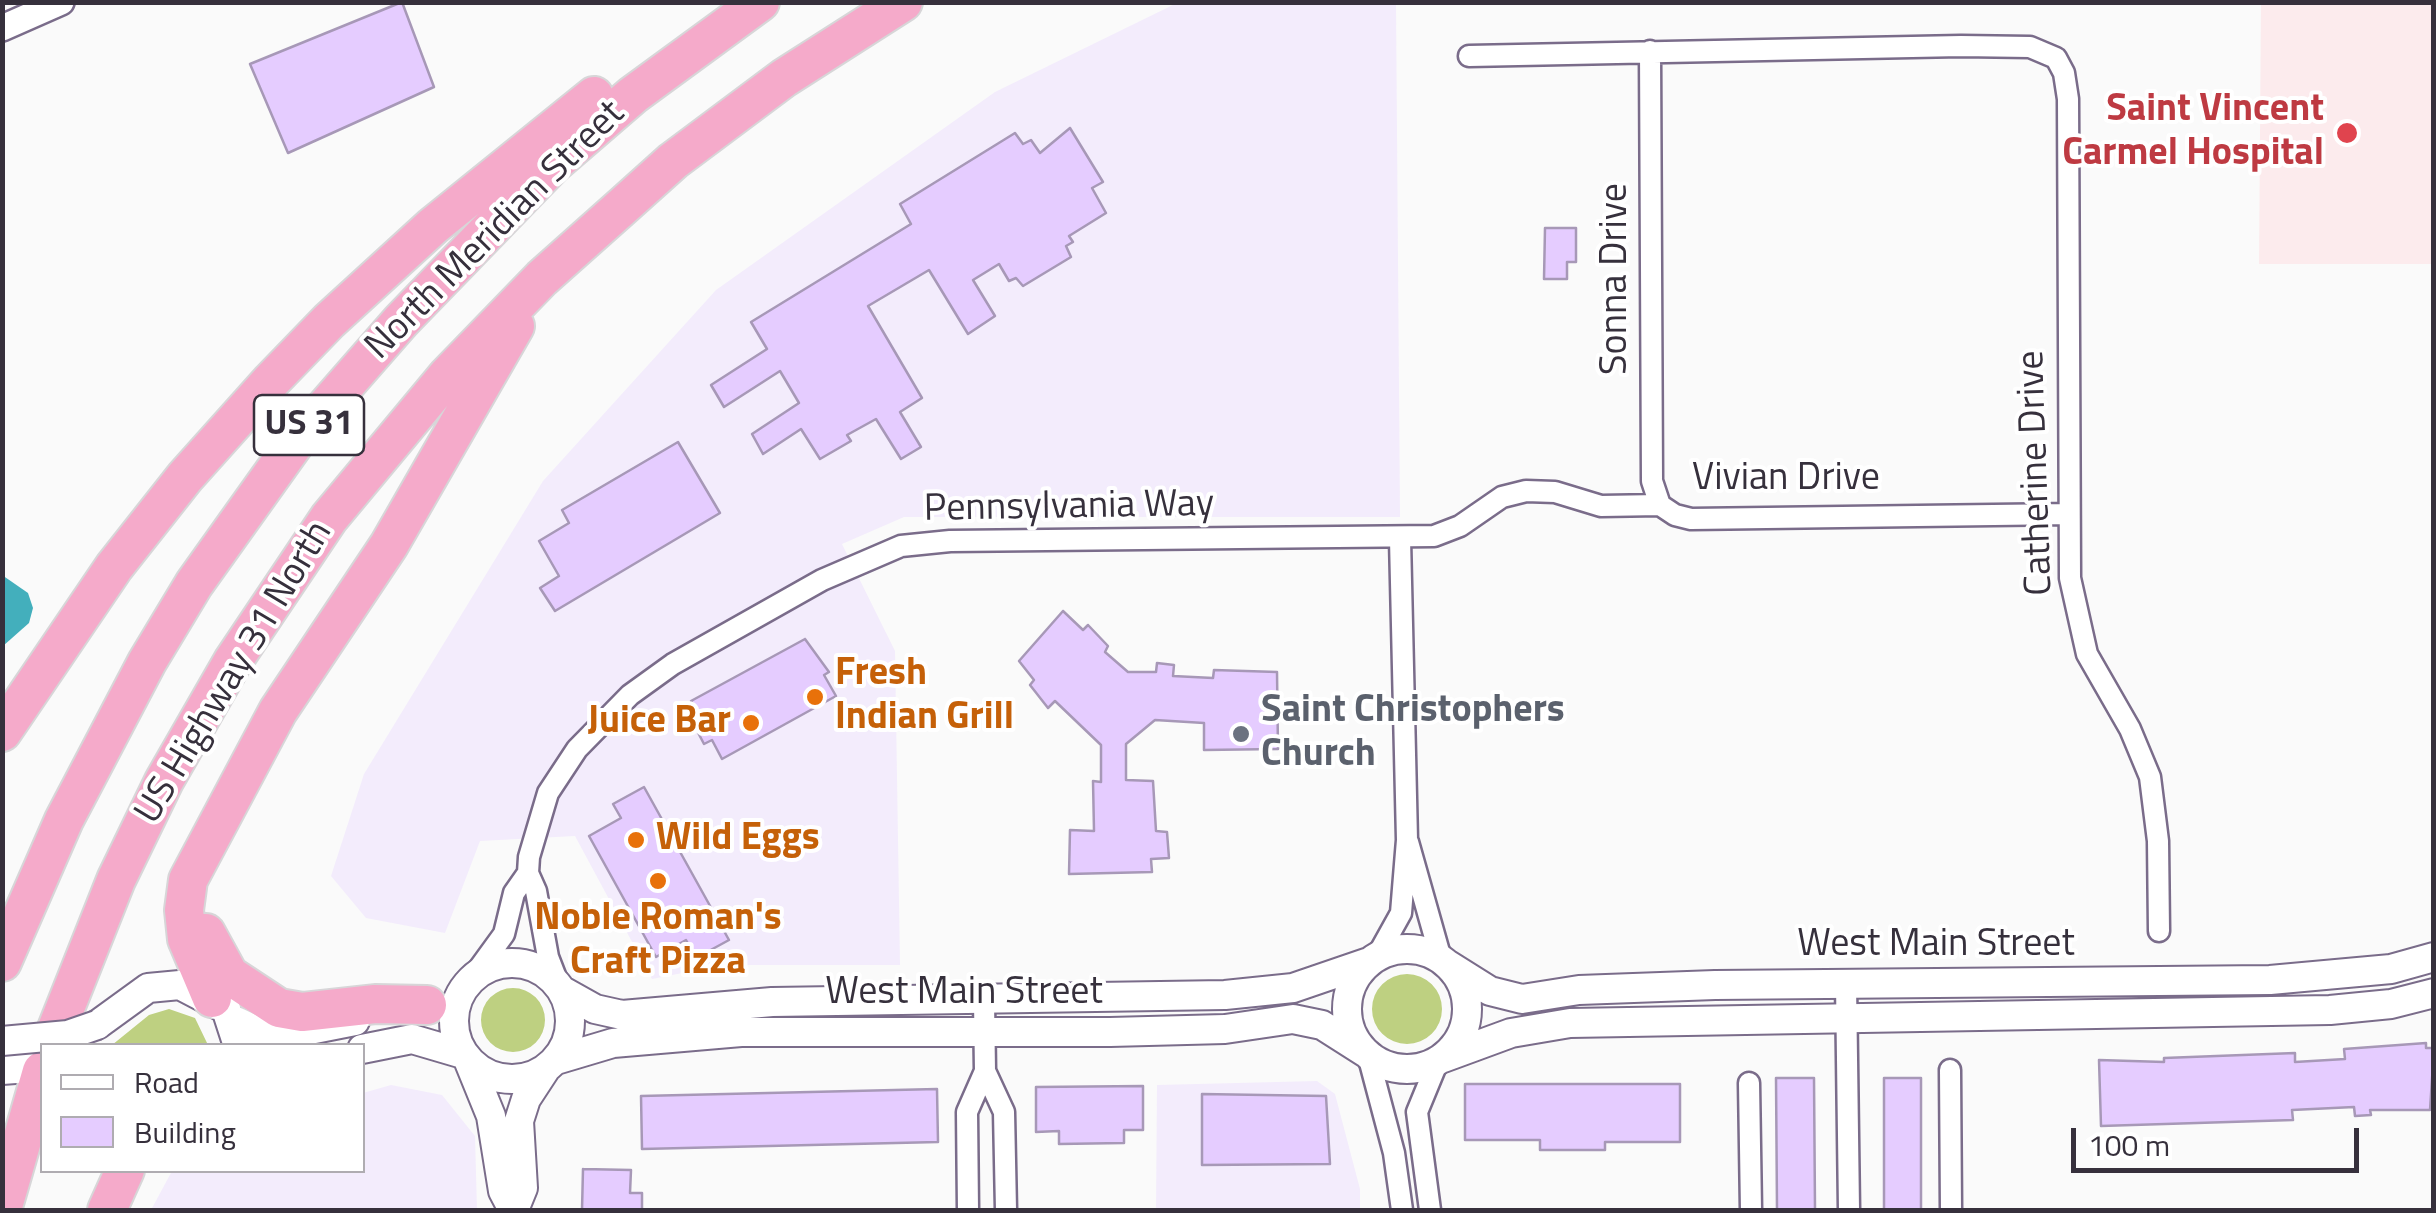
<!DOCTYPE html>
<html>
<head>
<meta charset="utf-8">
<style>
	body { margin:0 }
	#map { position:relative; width:2436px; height:1213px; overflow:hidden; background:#fafafa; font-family:"Titillium Web",sans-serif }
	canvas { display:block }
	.frame { position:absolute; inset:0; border:5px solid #36303c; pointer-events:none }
	.legend { position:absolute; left:40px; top:1043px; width:325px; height:130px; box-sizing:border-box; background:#fff; border:2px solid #afacb1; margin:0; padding:12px 18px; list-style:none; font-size:30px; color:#36303c }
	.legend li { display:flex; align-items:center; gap:20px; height:50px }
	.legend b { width:50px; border:2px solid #afacb1 }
	.scale { position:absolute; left:2071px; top:1128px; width:288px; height:45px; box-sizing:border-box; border:5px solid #36303c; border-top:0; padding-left:12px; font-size:30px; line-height:35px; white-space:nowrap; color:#36303c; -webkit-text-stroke:8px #fff; paint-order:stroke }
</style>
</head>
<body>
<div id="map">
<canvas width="2436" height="1213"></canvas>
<div class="frame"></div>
<ul class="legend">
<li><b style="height:12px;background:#fff"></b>Road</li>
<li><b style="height:28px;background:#e5ccff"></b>Building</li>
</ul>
<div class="scale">100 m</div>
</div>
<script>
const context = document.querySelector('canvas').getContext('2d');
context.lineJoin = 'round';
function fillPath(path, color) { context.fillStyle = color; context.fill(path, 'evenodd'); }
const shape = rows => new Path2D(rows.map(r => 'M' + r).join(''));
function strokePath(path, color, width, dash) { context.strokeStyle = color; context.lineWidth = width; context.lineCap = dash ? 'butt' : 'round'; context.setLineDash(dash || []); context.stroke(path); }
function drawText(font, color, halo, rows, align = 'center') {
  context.font = font + ' "Titillium Web",sans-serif'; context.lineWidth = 8; context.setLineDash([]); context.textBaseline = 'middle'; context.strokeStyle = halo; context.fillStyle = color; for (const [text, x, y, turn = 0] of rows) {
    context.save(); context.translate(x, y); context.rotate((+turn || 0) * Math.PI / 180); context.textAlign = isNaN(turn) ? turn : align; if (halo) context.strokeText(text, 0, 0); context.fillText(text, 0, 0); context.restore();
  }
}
fillPath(shape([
	[1177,3,1396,3,1400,517,904,517,842,544,895,651,900,965,723,965,652,979,575,836,480,841,445,933,366,918,331,876,364,774,543,481,716,290,995,92],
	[1317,1081,1335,1094,1360,1189,1360,1210,1156,1210,1157,1085],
	[391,1085,442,1095,475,1136,477,1210,151,1210,172,1171,362,1170,363,1093]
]), '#f3ecfc');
fillPath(shape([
	[2261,3,2433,3,2433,264,2259,264]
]), '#fcebed');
fillPath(shape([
	'1372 1009a35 35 0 1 1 70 0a35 35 0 1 1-70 0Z',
	'481 1020a32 32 0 1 1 64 0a32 32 0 1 1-64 0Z',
	[169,1009,195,1018,208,1045,112,1045,149,1015]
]), '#bed081');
fillPath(shape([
	[2,575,28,593,33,608,29,623,3,646]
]), '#43afbc');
const building = shape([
	[402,2,434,87,288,153,250,64,402,2],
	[1070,128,1103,182,1092,188,1106,213,1069,236,1073,242,1066,246,1071,257,1023,286,1016,278,1009,281,999,264,973,280,995,316,968,334,929,270,868,306,922,398,900,412,921,447,901,459,876,419,847,435,851,441,820,459,801,429,763,454,752,434,799,403,780,371,724,407,711,385,767,349,751,322,911,224,900,204,1015,133,1023,144,1031,140,1040,153,1070,128],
	[1545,228,1576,228,1576,262,1567,262,1567,279,1544,279,1545,228],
	[678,442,720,513,555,611,540,588,559,576,539,541,569,523,562,510,678,442],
	[1063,611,1083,630,1088,625,1108,646,1105,652,1128,672,1156,672,1157,663,1174,665,1173,676,1213,678,1214,670,1277,672,1278,749,1204,750,1204,723,1155,720,1126,744,1126,780,1153,781,1156,831,1167,832,1169,858,1151,859,1152,872,1069,874,1070,830,1094,831,1093,781,1101,782,1101,745,1055,701,1048,708,1030,685,1034,680,1019,661,1063,611],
	[805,639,829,672,824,675,836,696,722,759,712,740,704,744,693,723,701,718,691,701,805,639],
	[644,787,729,940,696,958,686,940,656,957,589,836,621,818,613,804,644,787],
	[2426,1043,2426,1048,2434,1048,2430,1110,2370,1110,2371,1115,2355,1116,2354,1107,2292,1110,2293,1120,2101,1126,2099,1060,2164,1062,2164,1058,2295,1053,2295,1062,2345,1059,2344,1049,2426,1043],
	[1776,1078,1814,1078,1815,1210,1777,1210,1776,1078],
	[1884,1078,1921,1078,1921,1210,1884,1210,1884,1078],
	[1465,1084,1680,1084,1680,1142,1605,1142,1605,1150,1540,1150,1540,1140,1465,1140,1465,1084],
	[1143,1086,1143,1130,1124,1130,1124,1143,1059,1144,1059,1131,1036,1132,1036,1087,1143,1086],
	[937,1089,938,1142,642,1149,641,1096,937,1089],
	[1202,1094,1326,1096,1330,1164,1202,1165,1202,1094],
	[583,1169,631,1170,630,1193,642,1193,642,1210,582,1210,583,1169]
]);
fillPath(building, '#e5ccff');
strokePath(building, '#a798b7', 2.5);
const minor = shape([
	[1650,51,1652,481,1660,505],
	[1469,56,1961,46,2030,47,2056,58,2064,73,2068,99,2070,578,2087,654,2130,729,2150,777,2158,841,2159,931],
	[1408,842,1441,959],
	[1376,958,1401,913,1407,840,1400,539],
	[472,978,504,934,514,893,528,873],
	[1846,983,1849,1210],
	[560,988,548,957,536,891,528,873,529,857,548,793,577,749,630,695,673,664,822,580,901,546,950,541,1434,536,1460,526,1502,497,1526,491,1555,492,1601,506,1660,505,1675,515,1691,519,2069,514],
	[1368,1055,1394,1153,1402,1210],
	[1950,1070,1951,1210],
	[985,1071,1004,1112,1006,1210],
	[1749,1083,1751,1210],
	[968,1210,967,1112,985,1071,984,1001],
	[1430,1210,1417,1112,1438,1061]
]);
const tertiary = shape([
	[2,28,61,2]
]);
const secondary = shape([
	'1347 1009a60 60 0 1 1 120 0a60 60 0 1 1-120 0Z',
	'454 1021a58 58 0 1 1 116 0a58 58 0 1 1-116 0Z',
	[1447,964,1490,991,1522,999,1579,990,1715,985,2270,980,2391,969,2434,957],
	[561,990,595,1009,622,1015,772,1002,1225,995,1293,988,1369,962],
	[232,1019,259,1032,284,1035,355,1021],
	[97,1025,148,988,180,985,226,1009,238,1046],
	[362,1049,412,1039,463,1054],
	[1443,1058,1511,1033,1570,1023,2330,1010,2391,1004,2434,993],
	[556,1060,613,1043,741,1032,1110,1032,1225,1029,1293,1019,1322,1025,1366,1053],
	[469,1062,491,1116,503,1191,513,1210],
	[2,1070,42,1067],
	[514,1210,523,1188,519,1121,526,1099,545,1070]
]);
const motorway = shape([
	[2,732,114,567,185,477,271,381,329,321,433,226,594,96],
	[206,933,229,975,279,1008,302,1012,375,1004,427,1005],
	[2,962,64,820,147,662,194,584,296,441,401,321,553,164,633,95,760,2],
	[212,998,187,939,184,910,188,880,278,711,389,545,515,326],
	[50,1046,116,880,164,781,233,661,329,518,448,375,542,278,624,205,673,161,784,78,903,2],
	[2,1210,42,1071],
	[107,1210,125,1170]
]);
strokePath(minor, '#7a6c8a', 25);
strokePath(tertiary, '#7a6c8a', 30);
strokePath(secondary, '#7a6c8a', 32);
strokePath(motorway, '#d7d6d8', 42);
strokePath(minor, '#fff', 20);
strokePath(tertiary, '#fff', 25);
strokePath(secondary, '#fff', 28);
strokePath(motorway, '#f5aaca', 38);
const secondaryBridge = shape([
	[2,1041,68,1035,97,1025]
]);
strokePath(secondaryBridge, '#7a6c8a', 32, []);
strokePath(secondaryBridge, '#fff', 28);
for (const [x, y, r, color] of [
	[2347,133,12,"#e0444e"],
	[815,697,10,"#e8710a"],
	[751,723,10,"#e8710a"],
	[1241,734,10,"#6b7280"],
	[636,840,10,"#e8710a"],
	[658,881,10,"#e8710a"]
]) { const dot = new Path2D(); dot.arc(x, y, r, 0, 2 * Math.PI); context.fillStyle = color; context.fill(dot); strokePath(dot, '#fff', 4); }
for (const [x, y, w] of [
	[309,425,110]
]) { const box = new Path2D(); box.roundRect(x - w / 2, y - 30, w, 60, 8); context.fillStyle = '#fff'; context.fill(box); strokePath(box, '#36303c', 2.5); }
drawText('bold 35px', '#36303c', null, [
	["US 31",309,425]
]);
drawText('bold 38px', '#be3a42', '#fff', [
	["Saint Vincent",2324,111],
	["Carmel Hospital",2324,155]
], 'right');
drawText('38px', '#36303c', '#fff', [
	["North Meridian Street",496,231,-45],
	["Sonna Drive",1617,279,-90],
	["Catherine Drive",2037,473,-92],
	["Vivian Drive",1786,480],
	["Pennsylvania Way",1069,508,-1],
	["US Highway 31 North",235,673,-59],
	["West Main Street",1936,946],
	["West Main Street",964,994]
]);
drawText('bold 38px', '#c56008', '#fff', [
	["Fresh",835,675],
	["Indian Grill",835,719],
	["Juice Bar",731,723,"right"],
	["Wild Eggs",656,840],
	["Noble Roman's",658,920,"center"],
	["Craft Pizza",658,964,"center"]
], 'left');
drawText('bold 38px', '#5b616d', '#fff', [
	["Saint Christophers",1261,712],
	["Church",1261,756]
], 'left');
</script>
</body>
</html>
